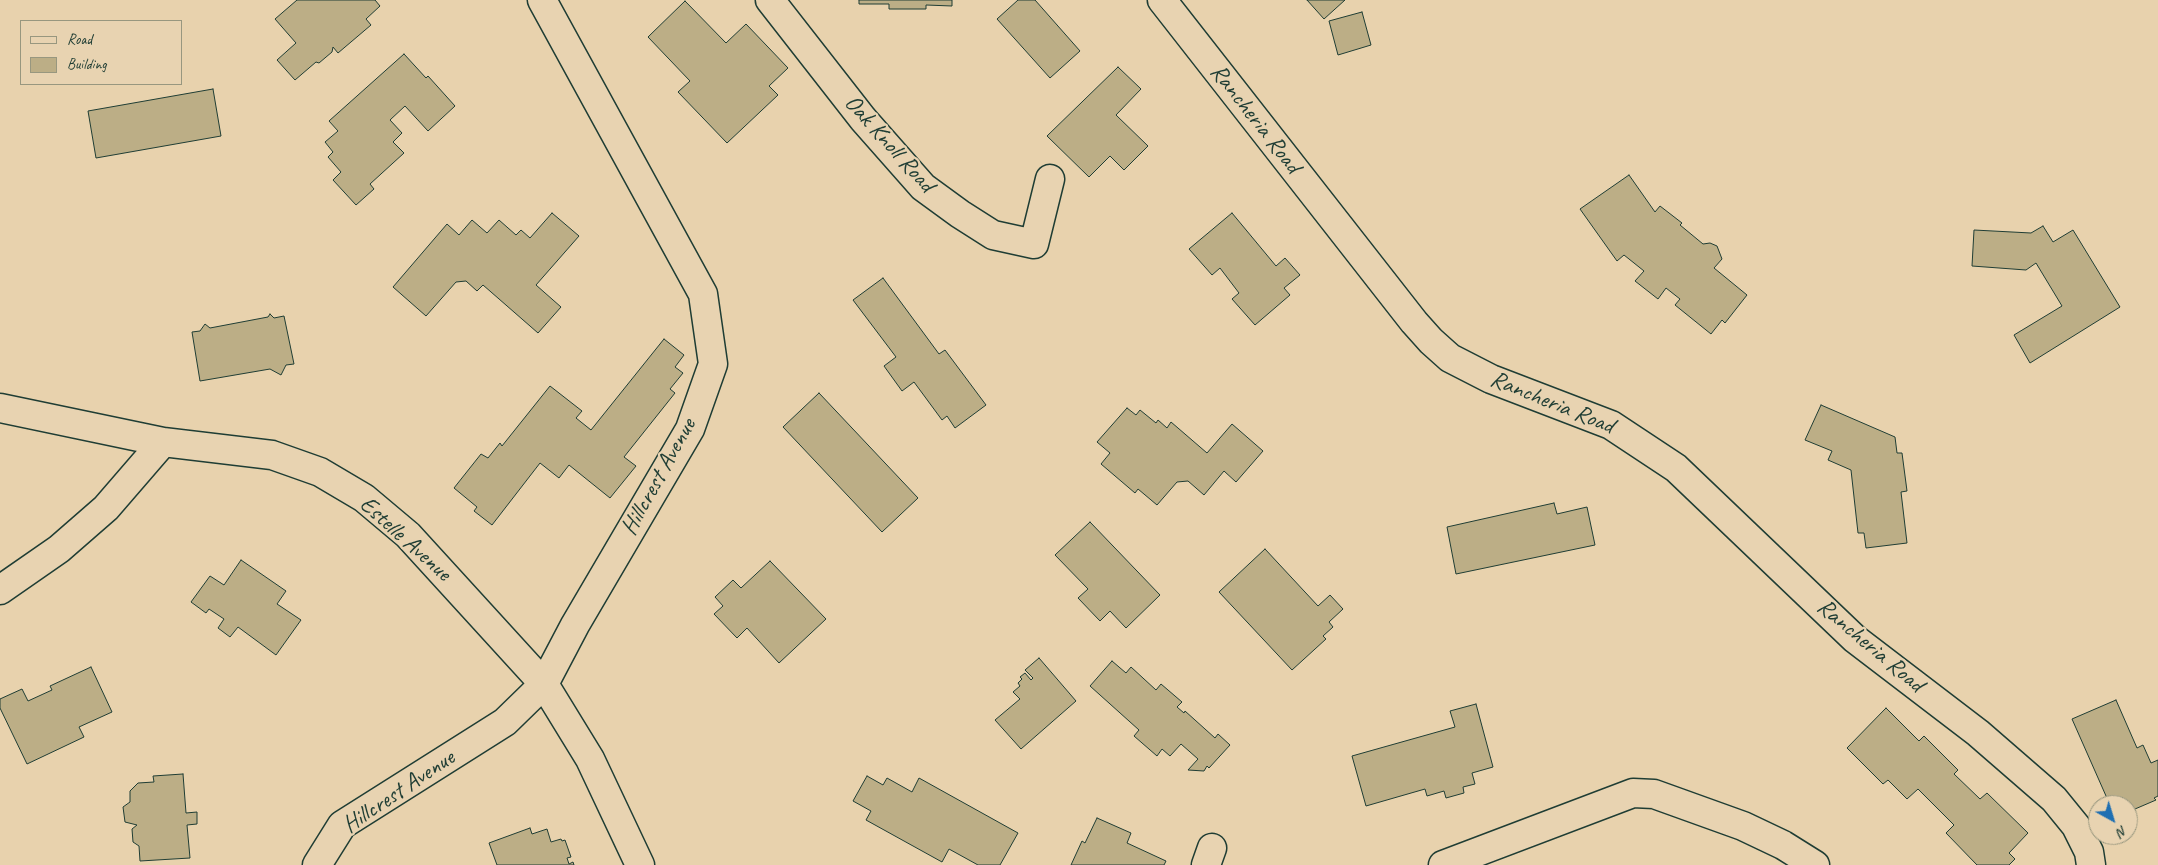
<!DOCTYPE html>
<html>
<head>
<meta charset="utf-8">
<style>
	body { margin:0 }
	#map { position:relative; width:2158px; height:865px; overflow:hidden; background:#e8d2ad; font-family:Caveat,sans-serif }
	canvas { display:block }
	.legend { position:absolute; left:20px; top:20px; width:162px; height:65px; box-sizing:border-box; background:#e8d3b1; border:1px solid #98977f; margin:0; padding:6px 9px; list-style:none; font-size:15px; color:#1f3d34 }
	.legend li { display:flex; align-items:center; gap:10px; height:25px }
	.legend b { width:25px; border:1px solid #98977f }
	.north { position:absolute; left:2088px; top:795px; width:50px; height:50px; box-sizing:border-box; background:#e8d3b1; border:1px solid #98977f; border-radius:50%; rotate:141deg; font-size:14px; font-weight:700; line-height:20px; text-align:center; color:#1f3d34 }
	.north::after { content:''; display:block; margin:auto; width:18px; height:22px; background:#1f6fb2; clip-path:polygon(50% 0,100% 100%,50% 72%,0 100%) }
</style>
</head>
<body>
<div id="map">
<canvas width="2158" height="865"></canvas>
<ul class="legend">
<li><b style="height:6px;background:#e8d3b1"></b>Road</li>
<li><b style="height:14px;background:#bcae86"></b>Building</li>
</ul>
<div class="north">N</div>
</div>
<script>
const context = document.querySelector('canvas').getContext('2d');
context.lineJoin = 'round';
function fillPath(path, color) { context.fillStyle = color; context.fill(path, 'evenodd'); }
const shape = rows => new Path2D(rows.map(r => 'M' + r).join(''));
function strokePath(path, color, width, dash) { context.strokeStyle = color; context.lineWidth = width; context.lineCap = dash ? 'butt' : 'round'; context.setLineDash(dash || []); context.stroke(path); }
function drawText(font, color, halo, rows, align = 'center') {
  context.font = font + ' Caveat,sans-serif'; context.lineWidth = 4.5; context.setLineDash([]); context.textBaseline = 'middle'; context.strokeStyle = halo; context.fillStyle = color; for (const [text, x, y, turn = 0] of rows) {
    context.save(); context.translate(x, y); context.rotate((+turn || 0) * Math.PI / 180); context.textAlign = isNaN(turn) ? turn : align; if (halo) context.strokeText(text, 0, 0); context.fillText(text, 0, 0); context.restore();
  }
}
const building = shape([
	[297,0,375,0,380,6,366,19,371,25,338,53,333,47,332,52,319,63,316,62,295,80,277,60,296,43,275,19,297,0],
	[859,0,952,0,952,6,926,5,926,9,889,9,889,4,859,4,859,0],
	[1018,0,1035,0,1080,51,1050,78,997,19,1018,0],
	[1307,0,1345,0,1324,19,1307,0],
	[685,1,726,43,746,24,788,68,769,86,778,95,727,143,678,92,690,81,648,37,685,1],
	[1362,12,1371,45,1338,55,1329,21,1362,12],
	[404,54,426,78,428,76,455,106,428,131,405,106,390,120,402,133,393,142,404,153,370,184,374,189,356,205,333,180,341,172,328,157,333,152,325,142,338,131,329,121,404,54],
	[1118,67,1141,89,1116,115,1148,146,1124,170,1110,156,1089,177,1047,136,1118,67],
	[213,89,221,136,96,158,88,111,213,89],
	[1629,175,1655,212,1660,206,1682,223,1680,225,1703,244,1710,243,1717,246,1722,259,1714,268,1747,295,1725,323,1722,320,1711,334,1675,305,1680,299,1666,288,1658,299,1635,281,1644,271,1624,255,1617,261,1580,209,1629,175],
	[552,213,579,236,536,285,561,307,538,333,483,285,477,291,466,281,456,282,426,316,393,287,447,224,459,235,472,220,487,233,499,220,516,235,521,230,530,238,552,213],
	[1232,213,1276,266,1285,258,1300,275,1284,288,1290,295,1255,325,1232,299,1239,293,1220,268,1212,275,1189,249,1232,213],
	[2043,226,2053,242,2073,230,2120,307,2030,363,2014,335,2062,306,2036,263,2026,270,1972,266,1974,230,2031,233,2043,226],
	[883,278,939,354,945,350,986,405,955,428,947,416,942,420,914,382,902,391,884,366,896,357,853,300,883,278],
	[270,314,274,318,284,316,294,364,286,365,281,375,270,369,200,381,192,332,200,331,205,324,210,328,268,317,270,314],
	[664,339,684,355,675,367,683,373,670,389,675,393,624,457,636,466,610,498,569,465,559,478,540,463,492,525,474,511,477,507,454,488,481,454,488,458,500,443,502,446,550,386,582,411,576,418,591,430,664,339],
	[819,393,918,498,882,532,783,427,819,393],
	[1821,405,1895,437,1897,453,1902,453,1907,491,1901,492,1907,543,1866,548,1864,533,1858,533,1851,470,1828,460,1832,451,1805,440,1821,405],
	[1127,408,1136,415,1140,410,1156,423,1158,420,1167,428,1171,422,1207,453,1232,424,1263,451,1236,482,1224,471,1204,495,1188,481,1177,482,1157,505,1138,489,1135,493,1101,464,1110,453,1097,442,1127,408],
	[1554,503,1557,514,1587,507,1595,545,1456,574,1447,527,1554,503],
	[1090,522,1160,595,1126,628,1110,611,1100,621,1078,598,1088,589,1055,555,1090,522],
	[1265,549,1318,606,1330,595,1343,609,1329,622,1333,627,1323,636,1326,639,1292,670,1219,592,1265,549],
	[241,560,286,591,277,604,301,620,276,655,238,627,230,637,218,628,224,619,209,609,206,613,191,602,210,576,224,585,241,560],
	[770,561,826,619,779,663,747,628,737,638,714,614,723,606,715,597,733,580,741,588,770,561],
	[1039,658,1076,701,1021,749,995,720,1020,699,1013,692,1020,686,1018,683,1022,679,1020,677,1025,673,1031,680,1033,678,1025,670,1039,658],
	[1112,661,1126,673,1131,667,1156,690,1161,684,1182,702,1177,707,1184,713,1185,711,1215,738,1218,734,1230,745,1209,768,1207,766,1204,771,1188,770,1198,759,1181,744,1170,756,1162,749,1157,756,1134,736,1139,730,1090,686,1112,661],
	[91,667,112,712,79,727,84,737,27,764,0,708,0,699,22,689,28,701,52,690,50,686,91,667],
	[2116,700,2137,748,2143,745,2151,763,2158,760,2158,796,2154,798,2156,800,2128,812,2128,805,2110,805,2072,719,2116,700],
	[1476,704,1493,767,1472,773,1475,784,1463,787,1464,793,1446,798,1444,791,1427,796,1425,789,1366,806,1352,756,1455,727,1450,711,1476,704],
	[1886,708,1919,741,1924,736,1958,770,1954,774,1980,799,1987,793,2028,833,2009,853,2015,859,2009,865,1977,865,1946,833,1954,825,1918,789,1907,799,1888,780,1883,784,1847,748,1886,708],
	[183,774,186,813,197,812,197,824,187,825,190,858,140,861,139,846,133,842,132,829,137,825,125,822,123,807,130,802,130,791,138,783,154,782,153,776,183,774],
	[867,776,883,785,887,778,912,792,919,778,1018,833,1000,865,978,865,949,849,942,862,866,820,871,811,853,801,867,776],
	[1097,818,1131,833,1127,843,1166,861,1164,865,1071,865,1082,841,1085,843,1097,818],
	[530,828,532,834,547,829,551,842,561,839,562,841,565,840,571,857,567,858,569,864,573,862,574,865,497,865,489,843,530,828]
]);
fillPath(building, '#bcae86');
strokePath(building, '#1f3d34', 1);
const minor = shape([
	[770,0,863,119,923,187,960,214,993,235,1034,244,1050,179],
	[1162,0,1414,322,1431,341,1450,358,1491,379,1611,425,1676,468,1855,639,1978,733,2054,799,2076,826,2089,852,2091,865],
	[0,408,163,442,272,455,320,472,364,498,408,535,544,684,590,759,640,865],
	[0,590,59,549,106,508,163,442],
	[317,865,342,825,505,722,544,684,575,625,690,429,713,364,703,294,542,0],
	[1206,865,1212,848],
	[1443,865,1633,793,1654,794,1743,826,1783,845,1815,865]
]);
strokePath(minor, '#1f3d34', 31);
strokePath(minor, '#e8d3b1', 28);
drawText('24px', '#1f3d34', '#e8d3b1', [
	["Rancheria Road",1255,119,52],
	["Oak Knoll Road",889,144,48],
	["Rancheria Road",1552,403,22],
	["Hillcrest Avenue",659,477,-61],
	["Estelle Avenue",405,539,42],
	["Rancheria Road",1870,646,40],
	["Hillcrest Avenue",399,792,-34]
]);
</script>
</body>
</html>
